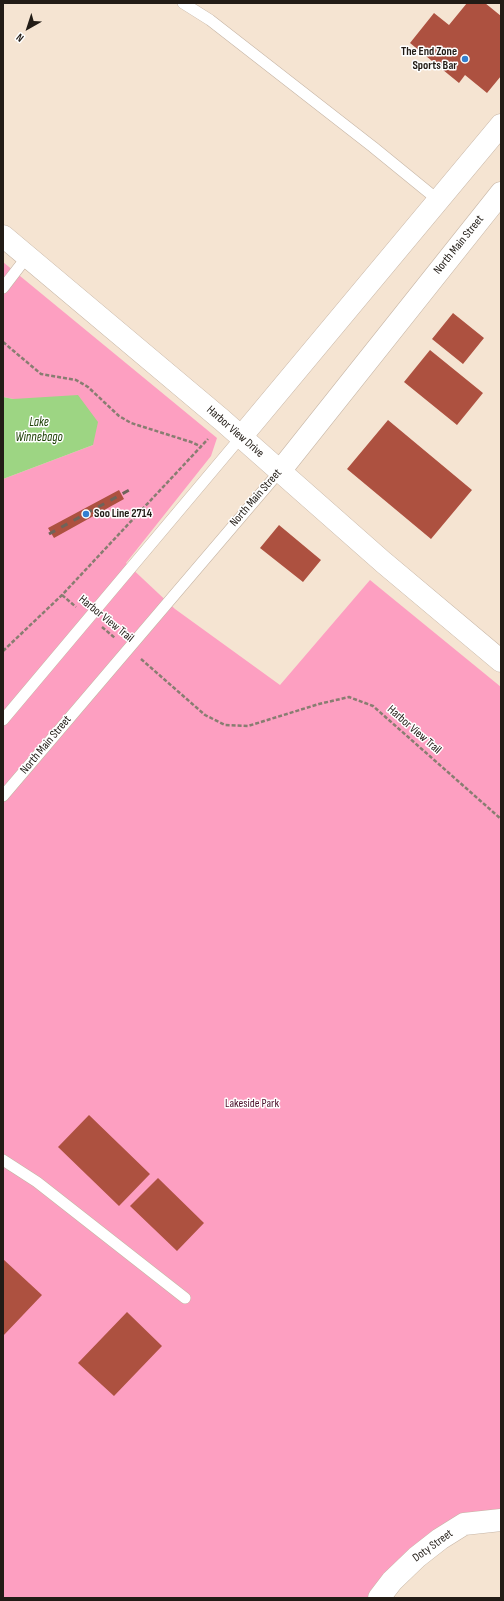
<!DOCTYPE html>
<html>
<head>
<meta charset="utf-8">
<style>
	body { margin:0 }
	#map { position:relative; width:504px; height:1601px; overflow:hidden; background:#f5e4d2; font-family:"Sofia Sans Condensed",sans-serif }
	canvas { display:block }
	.frame { position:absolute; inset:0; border:4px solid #221c16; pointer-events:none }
	.north { position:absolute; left:8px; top:8px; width:40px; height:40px; -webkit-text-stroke:3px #fff; paint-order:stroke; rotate:219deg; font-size:11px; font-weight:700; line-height:16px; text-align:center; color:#221c16 }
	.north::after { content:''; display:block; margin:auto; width:14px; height:18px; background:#221c16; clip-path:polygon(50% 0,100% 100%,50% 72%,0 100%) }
</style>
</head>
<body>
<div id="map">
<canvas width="504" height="1601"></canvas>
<div class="frame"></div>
<div class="north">N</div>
</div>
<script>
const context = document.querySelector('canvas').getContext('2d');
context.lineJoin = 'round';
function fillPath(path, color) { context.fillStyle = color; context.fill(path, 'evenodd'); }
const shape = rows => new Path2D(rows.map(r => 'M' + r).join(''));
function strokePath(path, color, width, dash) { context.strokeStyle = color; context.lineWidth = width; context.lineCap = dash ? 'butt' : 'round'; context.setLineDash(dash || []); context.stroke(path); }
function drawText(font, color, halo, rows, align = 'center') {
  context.font = font + ' "Sofia Sans Condensed",sans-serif'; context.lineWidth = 3; context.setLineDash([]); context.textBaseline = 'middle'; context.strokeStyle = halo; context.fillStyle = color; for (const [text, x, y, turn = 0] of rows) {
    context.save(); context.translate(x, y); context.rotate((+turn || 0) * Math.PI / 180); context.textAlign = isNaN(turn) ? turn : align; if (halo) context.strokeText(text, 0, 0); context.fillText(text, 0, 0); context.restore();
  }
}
fillPath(shape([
	[3,262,217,438,211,456,126,563,175,609,280,685,370,580,501,687,501,1520,464,1524,379,1598,3,1598,3,479,93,445,13,399,3,397]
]), '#fd9fc1');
fillPath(shape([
	[78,395,98,422,93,445,3,479,3,397,13,399]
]), '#9dd583');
fillPath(shape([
	[467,3,485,3,501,16,501,76,487,93,465,75,459,83,410,43,434,13,449,25],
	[453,313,484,338,463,364,432,339],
	[430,350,483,393,457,425,404,382],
	[388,420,472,490,431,539,347,469],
	[119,490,124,499,54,538,48,528],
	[279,525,321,560,303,582,260,548],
	[89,1115,150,1174,119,1206,58,1147],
	[158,1178,204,1223,177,1251,130,1206],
	[3,1259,42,1295,3,1336],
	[127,1312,162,1346,114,1396,78,1363]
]), '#ad5140');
const service = shape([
	[183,3,210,20,373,147,438,200],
	[3,288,26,258],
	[3,720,241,437],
	[3,796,280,471],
	[3,1160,37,1182,185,1298]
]);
const minor = shape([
	[3,236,222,420,383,562,501,661],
	[241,437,501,125],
	[280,471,501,193],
	[379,1598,392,1581,417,1557,440,1539,464,1524,501,1520]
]);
strokePath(service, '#c6b5a5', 12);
strokePath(minor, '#c6b5a5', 23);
strokePath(shape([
	[3,342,41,374,76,380,88,387,119,416,131,423,191,442,202,447],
	[62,595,76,607],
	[102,627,115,638],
	[3,651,62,595,208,439],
	[141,659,205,715,225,725,248,726,319,704,349,697,373,706,501,819]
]), '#887d71', 2.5, [4, 2]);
strokePath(service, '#fff', 11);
strokePath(minor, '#fff', 22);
strokePath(shape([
	[49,534,131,489]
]), '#6e645a', 3, [7, 7]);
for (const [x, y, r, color] of [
	[465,59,4,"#337fd0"],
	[86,514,4,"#337fd0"]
]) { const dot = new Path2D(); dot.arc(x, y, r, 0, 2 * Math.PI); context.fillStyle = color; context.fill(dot); strokePath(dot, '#fff', 1.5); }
drawText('bold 12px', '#221c16', '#fff', [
	["The End Zone",457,52],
	["Sports Bar",457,66],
	["Soo Line 2714",94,514,"left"]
], 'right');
drawText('12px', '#221c16', '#fff', [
	["North Main Street",459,245,-51],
	["Harbor View Drive",235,432,41],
	["North Main Street",256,498,-49],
	["Harbor View Trail",106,619,39],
	["Harbor View Trail",414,730,41],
	["North Main Street",46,745,-50],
	["Doty Street",433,1546,-36]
]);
drawText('12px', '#4d112c', '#fff', [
	["Lakeside Park",252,1104]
]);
drawText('italic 13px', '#1f4207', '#fff', [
	["Lake",39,423],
	["Winnebago",39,438]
]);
</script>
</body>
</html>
